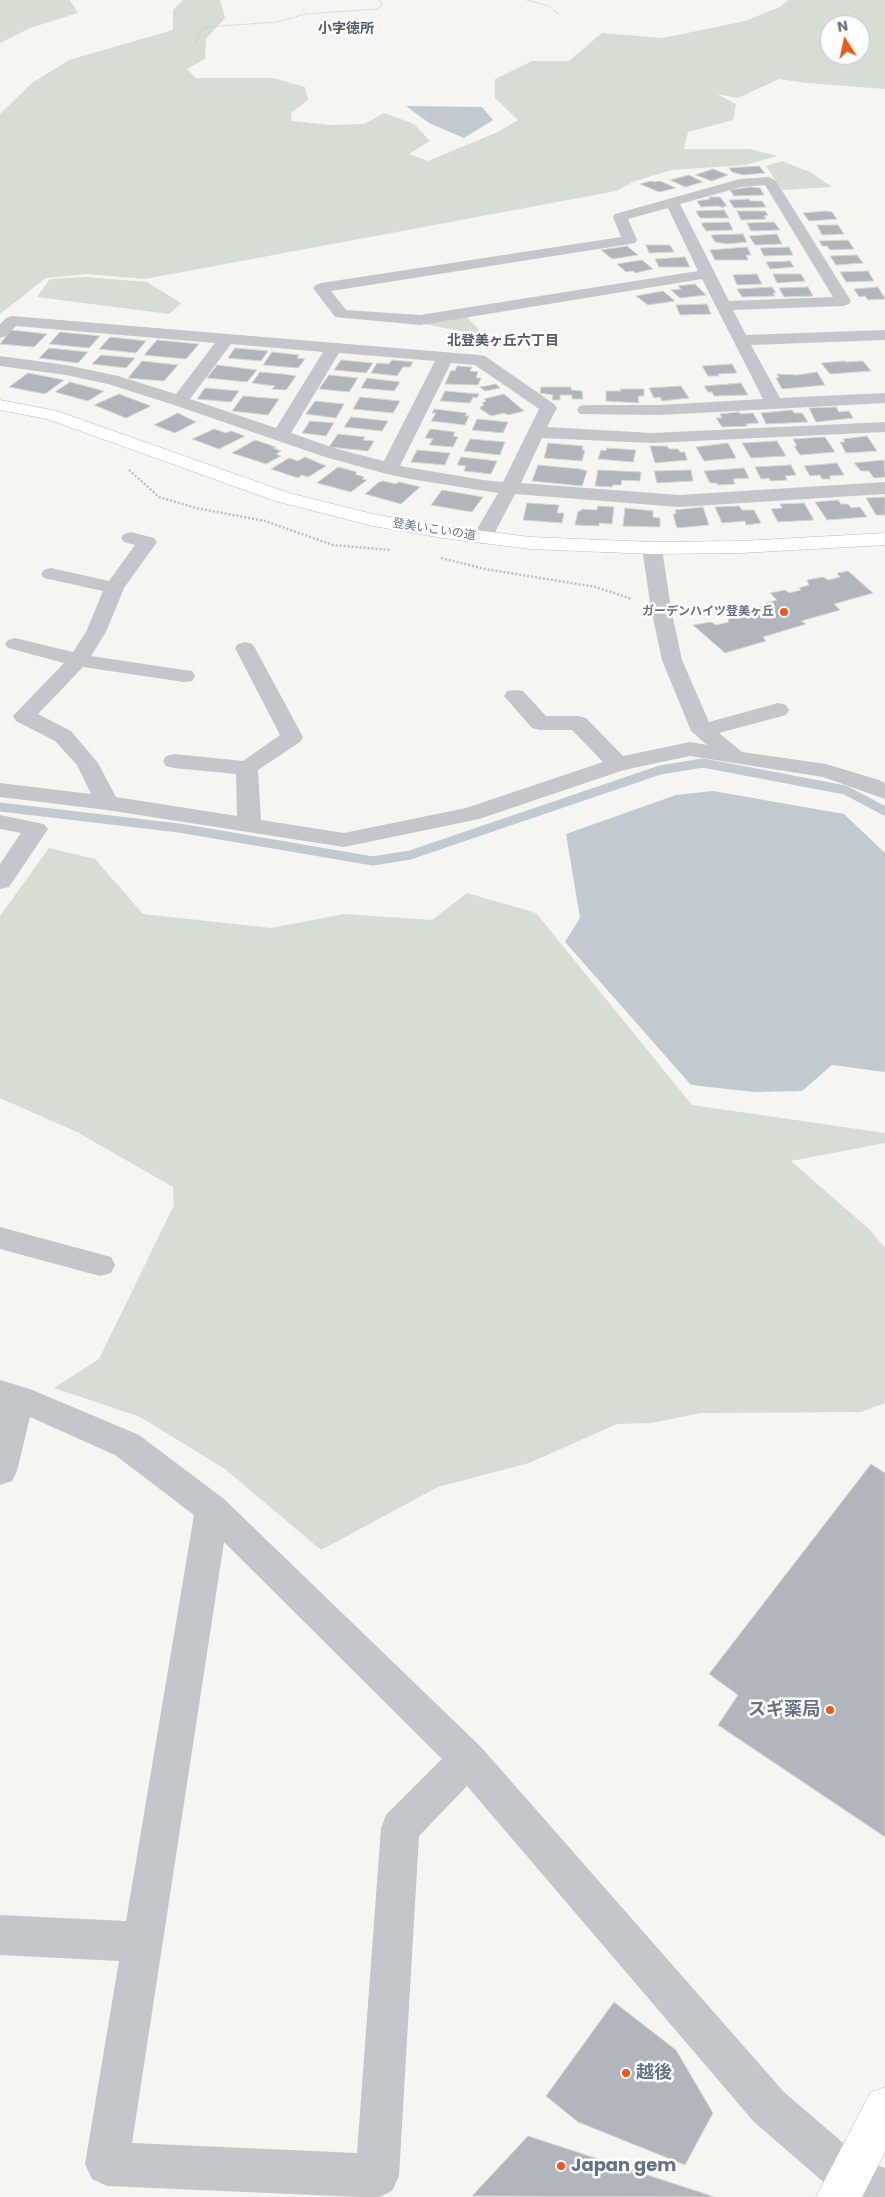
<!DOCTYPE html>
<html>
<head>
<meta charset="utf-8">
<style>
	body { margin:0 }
	#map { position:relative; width:885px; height:2197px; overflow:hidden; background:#f5f6f2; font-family:Poppins,sans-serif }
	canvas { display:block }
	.north { position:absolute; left:820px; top:15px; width:50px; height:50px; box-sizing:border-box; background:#fff; border:1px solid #c1c7ce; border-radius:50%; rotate:350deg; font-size:14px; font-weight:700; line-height:20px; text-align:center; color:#637385 }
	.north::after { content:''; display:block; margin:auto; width:18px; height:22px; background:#ee5819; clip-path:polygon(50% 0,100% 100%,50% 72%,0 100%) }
</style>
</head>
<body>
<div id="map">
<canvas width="885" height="2197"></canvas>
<div class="north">N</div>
</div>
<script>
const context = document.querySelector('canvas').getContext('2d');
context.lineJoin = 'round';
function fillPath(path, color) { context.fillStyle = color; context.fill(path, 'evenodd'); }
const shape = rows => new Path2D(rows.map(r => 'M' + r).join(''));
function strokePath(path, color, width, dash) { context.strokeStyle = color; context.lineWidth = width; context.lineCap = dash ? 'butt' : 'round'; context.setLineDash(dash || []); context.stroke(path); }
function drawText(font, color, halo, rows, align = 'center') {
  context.font = font + ' Poppins,"Noto Sans JP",sans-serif'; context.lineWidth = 5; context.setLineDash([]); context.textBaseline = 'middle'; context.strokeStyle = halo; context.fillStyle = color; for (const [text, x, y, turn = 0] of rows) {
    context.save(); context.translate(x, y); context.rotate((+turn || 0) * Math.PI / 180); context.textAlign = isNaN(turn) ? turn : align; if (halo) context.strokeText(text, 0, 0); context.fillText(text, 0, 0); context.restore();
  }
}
fillPath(shape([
	[0,0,70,0,78,13,30,28,0,43],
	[183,0,220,0,225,18,206,39,205,59,187,69,196,78,273,78,305,87,308,100,291,113,292,121,330,125,364,124,384,113,414,124,430,141,409,154,428,161,500,131,518,120,495,98,495,79,532,61,569,61,602,33,663,38,745,21,780,7,788,0,885,0,885,89,807,83,779,79,738,98,717,94,736,104,733,120,688,132,684,149,750,149,777,156,746,165,672,170,635,181,616,191,145,279,86,274,46,278,0,314,0,114,32,83,69,60,173,30,173,10],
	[830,25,860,25,860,55,830,55],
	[782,161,810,172,832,187,782,190,766,166],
	[86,277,147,282,181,303,169,314,37,297,50,279],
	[466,316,485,336,419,323],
	[49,848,95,859,143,914,271,928,344,914,432,920,467,893,536,913,692,1105,885,1133,885,1143,791,1161,869,1229,885,1248,885,1403,861,1412,700,1413,652,1423,617,1424,529,1463,438,1487,321,1550,225,1469,140,1417,54,1388,99,1359,174,1205,173,1187,77,1132,0,1098,0,916]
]), '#d6ddd2');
fillPath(shape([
	[406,106,482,107,493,120,464,138,429,123],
	[713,791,844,814,885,853,885,1072,832,1065,802,1091,755,1092,691,1085,565,942,580,918,566,834,676,795]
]), '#c1cad0');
strokePath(shape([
	[0,807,179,828,373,861,410,855,660,770,703,763,845,790,885,811]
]), '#c1cad0', 9);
const building = shape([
	[759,166,765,173,743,175,732,172,729,168,759,166],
	[713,169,728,175,712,181,695,175,713,169],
	[689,175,703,182,685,187,670,180,689,175],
	[651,181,654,182,660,181,676,188,659,192,640,184,651,181],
	[750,187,760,188,764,195,734,196,730,190,750,187],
	[709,197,720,197,727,206,723,206,724,208,718,206,701,207,697,201,710,199,709,197],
	[749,199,750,201,762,201,766,207,734,208,729,200,749,199],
	[724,210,729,218,700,218,696,211,724,210],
	[737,211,765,211,768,215,764,216,766,219,741,220,737,211],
	[825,211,832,212,837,219,809,221,803,213,825,211],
	[729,222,733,230,706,231,701,223,729,222],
	[774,222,780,230,751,231,747,223,774,222],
	[817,225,838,225,844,234,822,235,817,225],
	[743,234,747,242,727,244,715,242,711,235,743,234],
	[777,234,782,244,755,245,749,236,777,234],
	[848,240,854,249,830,250,827,246,822,246,819,241,848,240],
	[646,245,670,245,674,252,649,253,646,245],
	[627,246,638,255,612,259,601,250,627,246],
	[747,247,751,255,746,255,748,260,715,260,710,250,747,247],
	[789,247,793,255,764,256,760,248,789,247],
	[857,255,863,263,836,265,830,256,857,255],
	[685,257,690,267,659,267,655,259,685,257],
	[642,260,653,269,635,273,633,271,626,272,617,264,642,260],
	[790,261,794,267,770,269,766,262,790,261],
	[868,271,874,281,846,282,840,272,868,271],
	[757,274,762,284,737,285,733,275,757,274],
	[773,274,801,274,805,281,777,283,773,274],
	[695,284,706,295,680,298,671,290,681,289,678,286,695,284],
	[772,287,776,293,773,293,775,296,742,297,737,289,772,287],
	[808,287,813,296,784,297,779,288,808,287],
	[878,287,885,299,868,300,865,296,859,297,854,289,878,287],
	[663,291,675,301,648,305,636,296,663,291],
	[707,304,711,314,680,315,676,305,707,304],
	[11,330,47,334,34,347,0,344,11,330],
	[60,332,100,336,89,348,49,344,60,332],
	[110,337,146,341,136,353,99,349,110,337],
	[157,340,199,344,186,359,144,355,157,340],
	[49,348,88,352,78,363,39,358,49,348],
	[235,348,268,351,261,361,228,358,235,348],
	[272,352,299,355,297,358,305,359,298,368,263,365,272,352],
	[101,355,135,358,126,368,92,364,101,355],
	[341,360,373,363,366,373,334,370,341,360],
	[392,360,413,362,410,367,403,367,397,376,371,373,377,363,389,364,392,360],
	[142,361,178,365,164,381,128,378,142,361],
	[844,361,845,362,863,361,871,371,830,374,821,363,844,361],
	[732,364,737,373,718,374,719,376,708,376,702,366,732,364],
	[217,365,257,370,247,382,207,378,217,365],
	[457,366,472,367,470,371,478,372,476,378,481,378,478,385,445,384,451,370,455,371,457,366],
	[260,372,283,374,296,376,286,390,272,389,275,386,252,383,260,372],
	[817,372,825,385,782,389,776,378,779,378,777,374,797,375,817,372],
	[28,373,64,380,45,394,9,387,28,373],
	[329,375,358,378,349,392,319,389,329,375],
	[367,378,400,382,394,391,361,388,367,378],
	[70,382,104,391,88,401,55,392,70,382],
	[741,383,748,395,714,396,712,392,708,392,704,386,741,383],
	[496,384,500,388,485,391,480,387,496,384],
	[681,386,689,398,662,401,660,397,654,398,649,388,681,386],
	[541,387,571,387,571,390,582,391,583,399,572,399,572,395,560,395,560,400,552,400,553,395,540,393,541,387],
	[205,388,239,391,231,402,197,399,205,388],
	[620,389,644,389,644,396,638,396,639,403,606,401,606,391,621,391,620,389],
	[445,391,479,394,477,398,473,397,470,403,440,401,445,391],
	[119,394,151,406,126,418,94,405,119,394],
	[504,394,524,411,508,415,504,413,491,416,479,408,484,405,482,403,486,401,484,399,504,394],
	[243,396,279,399,268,415,232,411,243,396],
	[360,397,400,401,393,413,353,409,360,397],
	[315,401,344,404,336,418,306,414,315,401],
	[836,407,839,412,849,411,853,418,816,422,809,408,836,407],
	[434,409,467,413,465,416,469,416,465,425,431,421,436,413,432,413,434,409],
	[792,410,794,413,802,413,808,422,766,424,761,413,792,410],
	[739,412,740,414,753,413,759,423,746,424,747,426,722,427,716,418,722,418,720,414,739,412],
	[178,413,196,422,175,433,154,425,178,413],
	[351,417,388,421,382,431,344,427,351,417],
	[477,419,508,422,503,433,472,430,477,419],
	[310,421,334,423,326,436,302,433,310,421],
	[214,429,226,433,231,431,245,436,219,449,192,439,214,429],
	[430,429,455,432,453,436,458,437,453,447,429,445,433,439,425,438,430,429],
	[338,434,365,437,363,440,374,441,368,451,329,447,338,434],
	[867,436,877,451,846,453,840,442,845,442,843,439,867,436],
	[825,437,835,452,800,455,794,446,797,446,793,439,825,437],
	[470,439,505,442,500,455,464,451,470,439],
	[255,440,276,447,273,448,281,451,276,454,281,456,266,464,232,453,255,440],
	[777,441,786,456,751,458,742,443,777,441],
	[548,443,583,446,582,450,585,450,582,461,544,458,548,443],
	[728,443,736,458,704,461,696,447,728,443],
	[650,446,667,446,669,449,678,449,680,452,685,452,687,460,655,463,650,446],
	[607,448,636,450,633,462,598,459,601,450,606,451,607,448],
	[417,450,450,453,445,465,411,462,417,450],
	[305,457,326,466,308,477,302,475,298,478,271,469,289,458,298,461,305,457],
	[461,457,497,461,491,474,464,471,466,466,457,465,461,457],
	[884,460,885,477,874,478,869,471,861,471,854,463,884,460],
	[837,463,844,475,829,476,831,479,822,479,820,475,810,476,804,466,837,463],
	[538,465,580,469,587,471,582,486,532,481,538,465],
	[791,465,796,475,785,476,787,480,770,481,769,478,761,479,755,467,791,465],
	[338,467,357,472,355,474,364,477,362,479,367,480,351,492,317,483,338,467],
	[744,468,749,478,733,479,735,484,718,485,717,483,710,483,704,471,744,468],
	[598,470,641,472,640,481,622,480,621,485,613,485,612,487,595,486,598,470],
	[691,470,693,481,657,483,654,471,691,470],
	[383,481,396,484,399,482,420,487,401,504,365,494,379,482,383,481],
	[442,490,483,497,472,512,431,505,442,490],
	[885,497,885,515,876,515,866,498,885,497],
	[838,500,841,504,848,504,851,508,860,507,867,517,827,520,815,502,838,500],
	[527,503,559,505,557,513,564,513,562,523,523,520,527,503],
	[804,503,814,520,778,522,771,509,782,508,780,504,804,503],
	[598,506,614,507,612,524,599,523,599,526,575,525,578,511,581,511,582,509,597,510,598,506],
	[739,506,742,510,754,510,761,523,746,525,745,521,722,523,715,507,739,506],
	[703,507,709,525,677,528,673,514,676,514,675,510,703,507],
	[625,508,653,511,653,517,660,518,660,527,623,526,625,508],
	[848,571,873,593,834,604,840,610,801,621,806,624,763,637,766,641,725,653,693,625,711,622,716,625,729,622,728,619,738,615,733,608,750,606,753,608,766,605,765,603,777,600,770,593,785,590,789,593,801,590,799,588,809,585,807,580,823,577,828,580,840,577,837,573,848,571],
	[871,1464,885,1473,885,1837,718,1725,738,1695,709,1674,871,1464],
	[614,2002,676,2050,713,2113,685,2165,578,2122,546,2096,614,2002],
	[528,2136,715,2197,472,2196,528,2136]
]);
fillPath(building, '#b0b6bc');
strokePath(building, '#d7d7d4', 1);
const secondary = shape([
	[0,400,57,411,289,493,373,514,443,526,530,537,652,542,741,541,885,533,885,545,741,553,652,554,530,549,443,538,373,526,275,501,47,419,0,410,0,400],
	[885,2087,885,2152,862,2197,816,2197,870,2093,885,2087]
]);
strokePath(secondary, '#b7bcc1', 1);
strokePath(shape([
	[527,0,549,6,558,14],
	[194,44,203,29,207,27,277,22,305,14,377,9,382,6,380,0]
]), '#bfc0c3', 1, [1, 1]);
strokePath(shape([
	[129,470,159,497,196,508,265,521,333,545,390,550],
	[441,558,485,569,596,587,632,599]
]), '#bfc0c3', 2.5, [2, 2]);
fillPath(shape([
	[769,177,776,181,851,301,849,304,843,306,733,310,746,335,885,330,885,340,751,345,780,398,885,393,885,403,660,415,580,414,577,410,580,406,586,405,660,405,763,399,702,279,420,325,335,317,313,288,316,285,321,283,621,237,613,217,615,214,740,179,769,177],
	[765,185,833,297,729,301,680,204,741,187,765,185],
	[668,208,698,271,420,315,346,310,331,291,630,244,635,243,637,240,628,219,668,208],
	[12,316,479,355,485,356,554,404,557,408,547,427,652,433,885,422,885,432,652,443,542,438,521,483,679,495,885,482,885,494,679,507,515,494,492,538,489,542,482,544,475,542,472,538,498,493,410,479,383,473,325,457,174,405,108,384,66,375,0,366,0,356,66,365,118,376,176,394,215,343,16,326,6,336,0,338,0,324,6,318,12,316],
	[231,344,323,352,276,428,190,399,231,344],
	[339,353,435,361,384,461,337,449,291,433,339,353],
	[451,363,475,365,539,409,503,482,483,480,400,466,451,363],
	[131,532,154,538,157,542,124,588,106,632,91,656,184,670,192,671,195,676,192,681,184,682,83,667,38,714,71,731,98,763,116,797,237,816,236,774,174,768,166,766,163,761,166,756,174,754,243,761,280,735,235,648,238,644,245,642,252,644,255,648,303,737,300,742,258,770,261,820,344,833,466,808,603,762,572,730,540,730,532,728,504,696,507,691,515,690,523,691,546,716,578,716,586,718,623,756,690,742,707,745,691,731,662,660,651,609,642,548,645,544,652,542,659,544,662,548,671,609,682,660,709,722,778,703,786,705,789,710,786,715,719,733,742,752,826,764,879,780,885,783,885,799,823,777,690,756,624,770,479,819,344,847,107,810,0,797,0,783,91,794,77,765,55,741,16,721,13,716,64,663,8,648,5,644,8,640,15,638,73,652,86,632,103,591,44,578,41,574,44,570,51,568,109,581,135,545,124,542,121,538,124,534,131,532],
	[0,815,44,824,48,829,9,887,0,889,0,864,21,833,0,829,0,815],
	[0,1227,111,1257,115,1265,111,1273,100,1276,0,1249,0,1227],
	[0,1380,30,1389,139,1435,224,1499,481,1747,784,2092,863,2160,885,2168,885,2197,847,2197,834,2191,754,2122,467,1786,419,1836,399,2176,392,2191,379,2197,360,2197,107,2186,92,2179,85,2164,119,1961,0,1955,0,1915,126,1921,194,1515,115,1455,30,1417,17,1471,12,1481,0,1485,0,1380],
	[224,1542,442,1759,386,1815,381,1828,357,2153,132,2143,224,1542]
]), '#c3c6ca');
fillPath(secondary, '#fff');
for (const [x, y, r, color] of [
	[784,612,5,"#ee5819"],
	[830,1710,5,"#ee5819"],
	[626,2073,5,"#ee5819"],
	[561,2166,5,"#ee5819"]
]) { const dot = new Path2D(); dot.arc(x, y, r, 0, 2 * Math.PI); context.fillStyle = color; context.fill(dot); strokePath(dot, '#fff', 2); }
drawText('12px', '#637385', '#fff', [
	["登美いこいの道",434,530,9]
]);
drawText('bold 12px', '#637385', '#fff', [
	["ガーデンハイツ登美ヶ丘",774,612]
], 'right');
drawText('bold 14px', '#515d69', '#fff', [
	["小字徳所",346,29],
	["北登美ヶ丘六丁目",503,341]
]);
drawText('bold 18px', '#637385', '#fff', [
	["スギ薬局",820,1710,"right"],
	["越後",636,2073],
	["Japan gem",571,2166]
], 'left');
</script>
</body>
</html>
